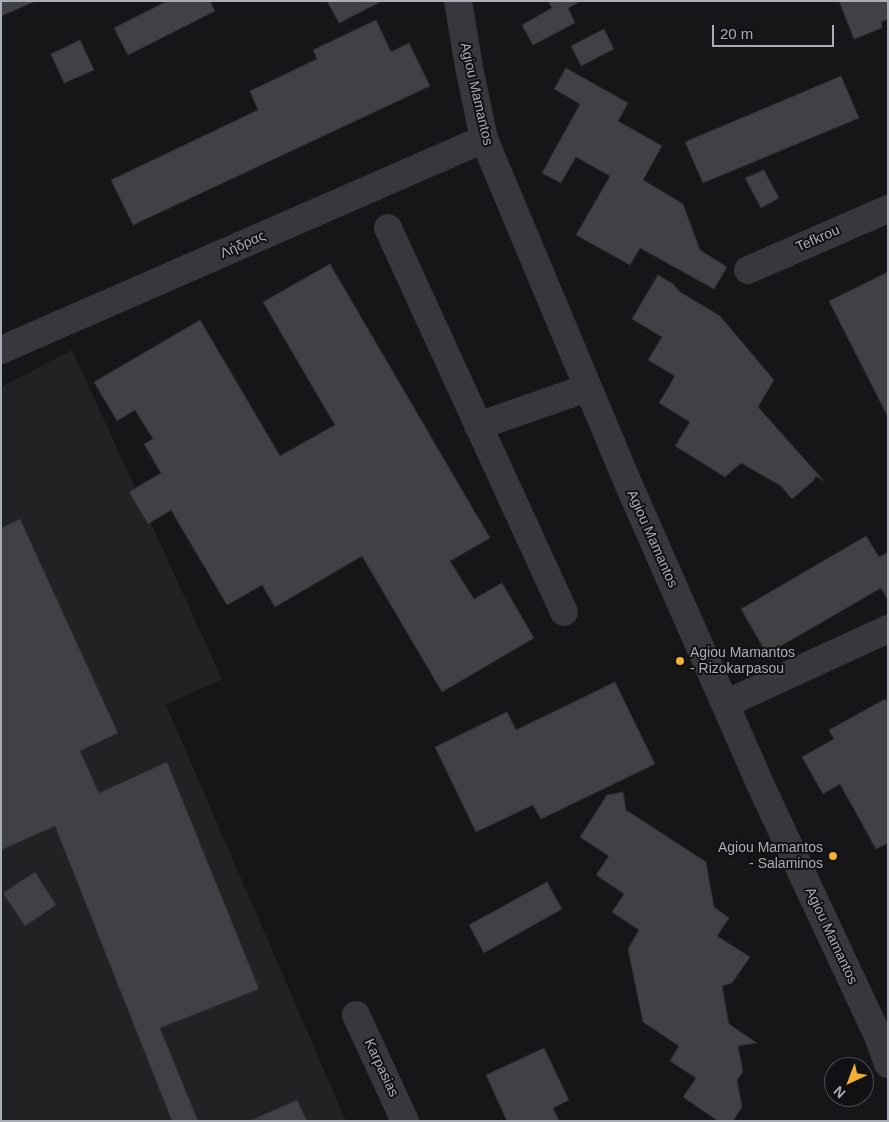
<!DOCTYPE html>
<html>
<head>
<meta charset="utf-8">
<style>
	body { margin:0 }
	#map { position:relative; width:889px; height:1122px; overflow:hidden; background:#161618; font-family:Helvetica,sans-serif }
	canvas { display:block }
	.frame { position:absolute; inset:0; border:2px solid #a8adb8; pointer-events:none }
	.north { position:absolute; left:824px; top:1057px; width:50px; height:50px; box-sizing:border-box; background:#111113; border:1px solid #4d4f55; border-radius:50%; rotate:223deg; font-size:14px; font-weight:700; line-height:20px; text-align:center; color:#a8adb8 }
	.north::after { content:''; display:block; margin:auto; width:18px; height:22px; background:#f2b134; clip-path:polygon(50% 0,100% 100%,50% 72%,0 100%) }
	.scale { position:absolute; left:712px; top:25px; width:122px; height:22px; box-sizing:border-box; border:2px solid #a8adb8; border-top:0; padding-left:6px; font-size:15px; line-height:18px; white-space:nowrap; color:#a8adb8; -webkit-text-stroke:4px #111113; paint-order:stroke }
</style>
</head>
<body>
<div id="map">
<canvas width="889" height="1122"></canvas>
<div class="frame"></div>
<div class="north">N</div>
<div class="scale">20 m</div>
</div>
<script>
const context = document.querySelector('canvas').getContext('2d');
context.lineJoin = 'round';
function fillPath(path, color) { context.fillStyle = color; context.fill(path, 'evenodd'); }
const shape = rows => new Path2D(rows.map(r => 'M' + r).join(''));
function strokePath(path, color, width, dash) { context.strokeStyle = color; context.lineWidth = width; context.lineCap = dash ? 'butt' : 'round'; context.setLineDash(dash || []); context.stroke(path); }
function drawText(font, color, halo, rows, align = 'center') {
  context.font = font + ' Helvetica,sans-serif'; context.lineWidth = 4; context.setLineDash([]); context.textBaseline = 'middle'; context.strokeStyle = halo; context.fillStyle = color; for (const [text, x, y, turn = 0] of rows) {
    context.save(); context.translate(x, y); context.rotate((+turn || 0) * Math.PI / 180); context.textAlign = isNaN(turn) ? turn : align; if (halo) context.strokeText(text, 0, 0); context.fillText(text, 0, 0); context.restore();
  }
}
fillPath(shape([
	[72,350,222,679,166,705,346,1121,1,1121,1,387]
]), '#222225');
const building = shape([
	[1,1,36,1,1,16,1,1],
	[167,1,210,1,215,11,128,55,114,28,167,1],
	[327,1,382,1,339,23,327,1],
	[548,1,581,1,568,8,575,23,533,45,522,25,552,8,548,1],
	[839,1,888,1,888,19,881,22,882,28,854,39,839,1],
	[376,20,391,52,409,43,430,86,133,225,111,180,258,110,250,91,317,59,313,50,376,20],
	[604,29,614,49,581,66,571,46,604,29],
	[80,40,94,70,64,83,51,54,80,40],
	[566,68,628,103,618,121,662,146,643,180,683,204,700,250,727,267,714,289,640,248,630,265,576,235,610,176,576,157,561,183,542,173,580,104,554,89,566,68],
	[841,76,859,118,703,183,685,142,841,76],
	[764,170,779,198,761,208,745,178,764,170],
	[330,264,490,538,450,561,474,599,502,583,534,638,442,692,362,556,275,607,262,585,227,605,171,510,148,524,129,492,161,473,144,444,153,439,135,410,117,421,94,382,200,320,280,456,335,425,263,302,330,264],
	[888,272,888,417,829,301,888,272],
	[658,275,673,284,680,292,720,316,774,380,758,407,824,481,816,476,813,481,792,499,781,486,741,463,725,477,675,446,690,422,659,403,675,376,648,360,662,337,632,319,658,275],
	[20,519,118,733,80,751,99,793,167,762,259,989,160,1028,198,1121,172,1121,55,826,1,850,1,528,20,519],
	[866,536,879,557,888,552,888,600,881,588,767,654,741,609,866,536],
	[615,682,655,764,541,819,533,805,476,832,435,747,507,712,516,730,615,682],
	[885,699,888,704,888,843,876,849,840,784,823,794,802,757,834,739,829,730,885,699],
	[623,792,626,810,706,862,714,907,729,918,717,936,750,957,732,983,722,986,729,1024,757,1043,738,1046,743,1072,737,1080,742,1107,733,1121,718,1121,683,1097,696,1078,670,1061,679,1046,643,1022,628,949,639,930,612,912,624,894,596,875,609,856,580,837,607,795,623,792],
	[35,872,56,905,25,926,3,893,35,872],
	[547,882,562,909,484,953,469,925,547,882],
	[544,1048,569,1100,553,1108,559,1121,507,1121,486,1075,544,1048],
	[297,1100,307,1121,252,1120,297,1100]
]);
fillPath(building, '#404145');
strokePath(building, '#303034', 1);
strokePath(shape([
	[458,1,469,67,484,139,628,483,761,786,878,1036,888,1064],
	[388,228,564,612],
	[748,270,888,209],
	[1,350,484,139],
	[478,426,587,388],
	[725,704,888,629],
	[356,1015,405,1121]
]), '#37383d', 28);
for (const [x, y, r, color] of [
	[680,661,5,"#f2b134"],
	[833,856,5,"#f2b134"]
]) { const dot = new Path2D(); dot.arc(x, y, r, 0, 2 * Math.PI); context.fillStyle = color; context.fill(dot); strokePath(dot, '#111113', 2); }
drawText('14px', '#a8adb8', '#111113', [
	["Agiou Mamantos",476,94,77],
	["Tefkrou",818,239,-24],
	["Λήδρας",243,245,-24],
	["Agiou Mamantos",652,539,66],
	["Agiou Mamantos",831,936,65],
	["Karpasias",381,1068,65]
]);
drawText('14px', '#a8adb8', '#111113', [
	["Agiou Mamantos",690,653],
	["- Rizokarpasou",690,669],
	["Agiou Mamantos",823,848,"right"],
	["- Salaminos",823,864,"right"]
], 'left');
</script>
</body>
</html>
